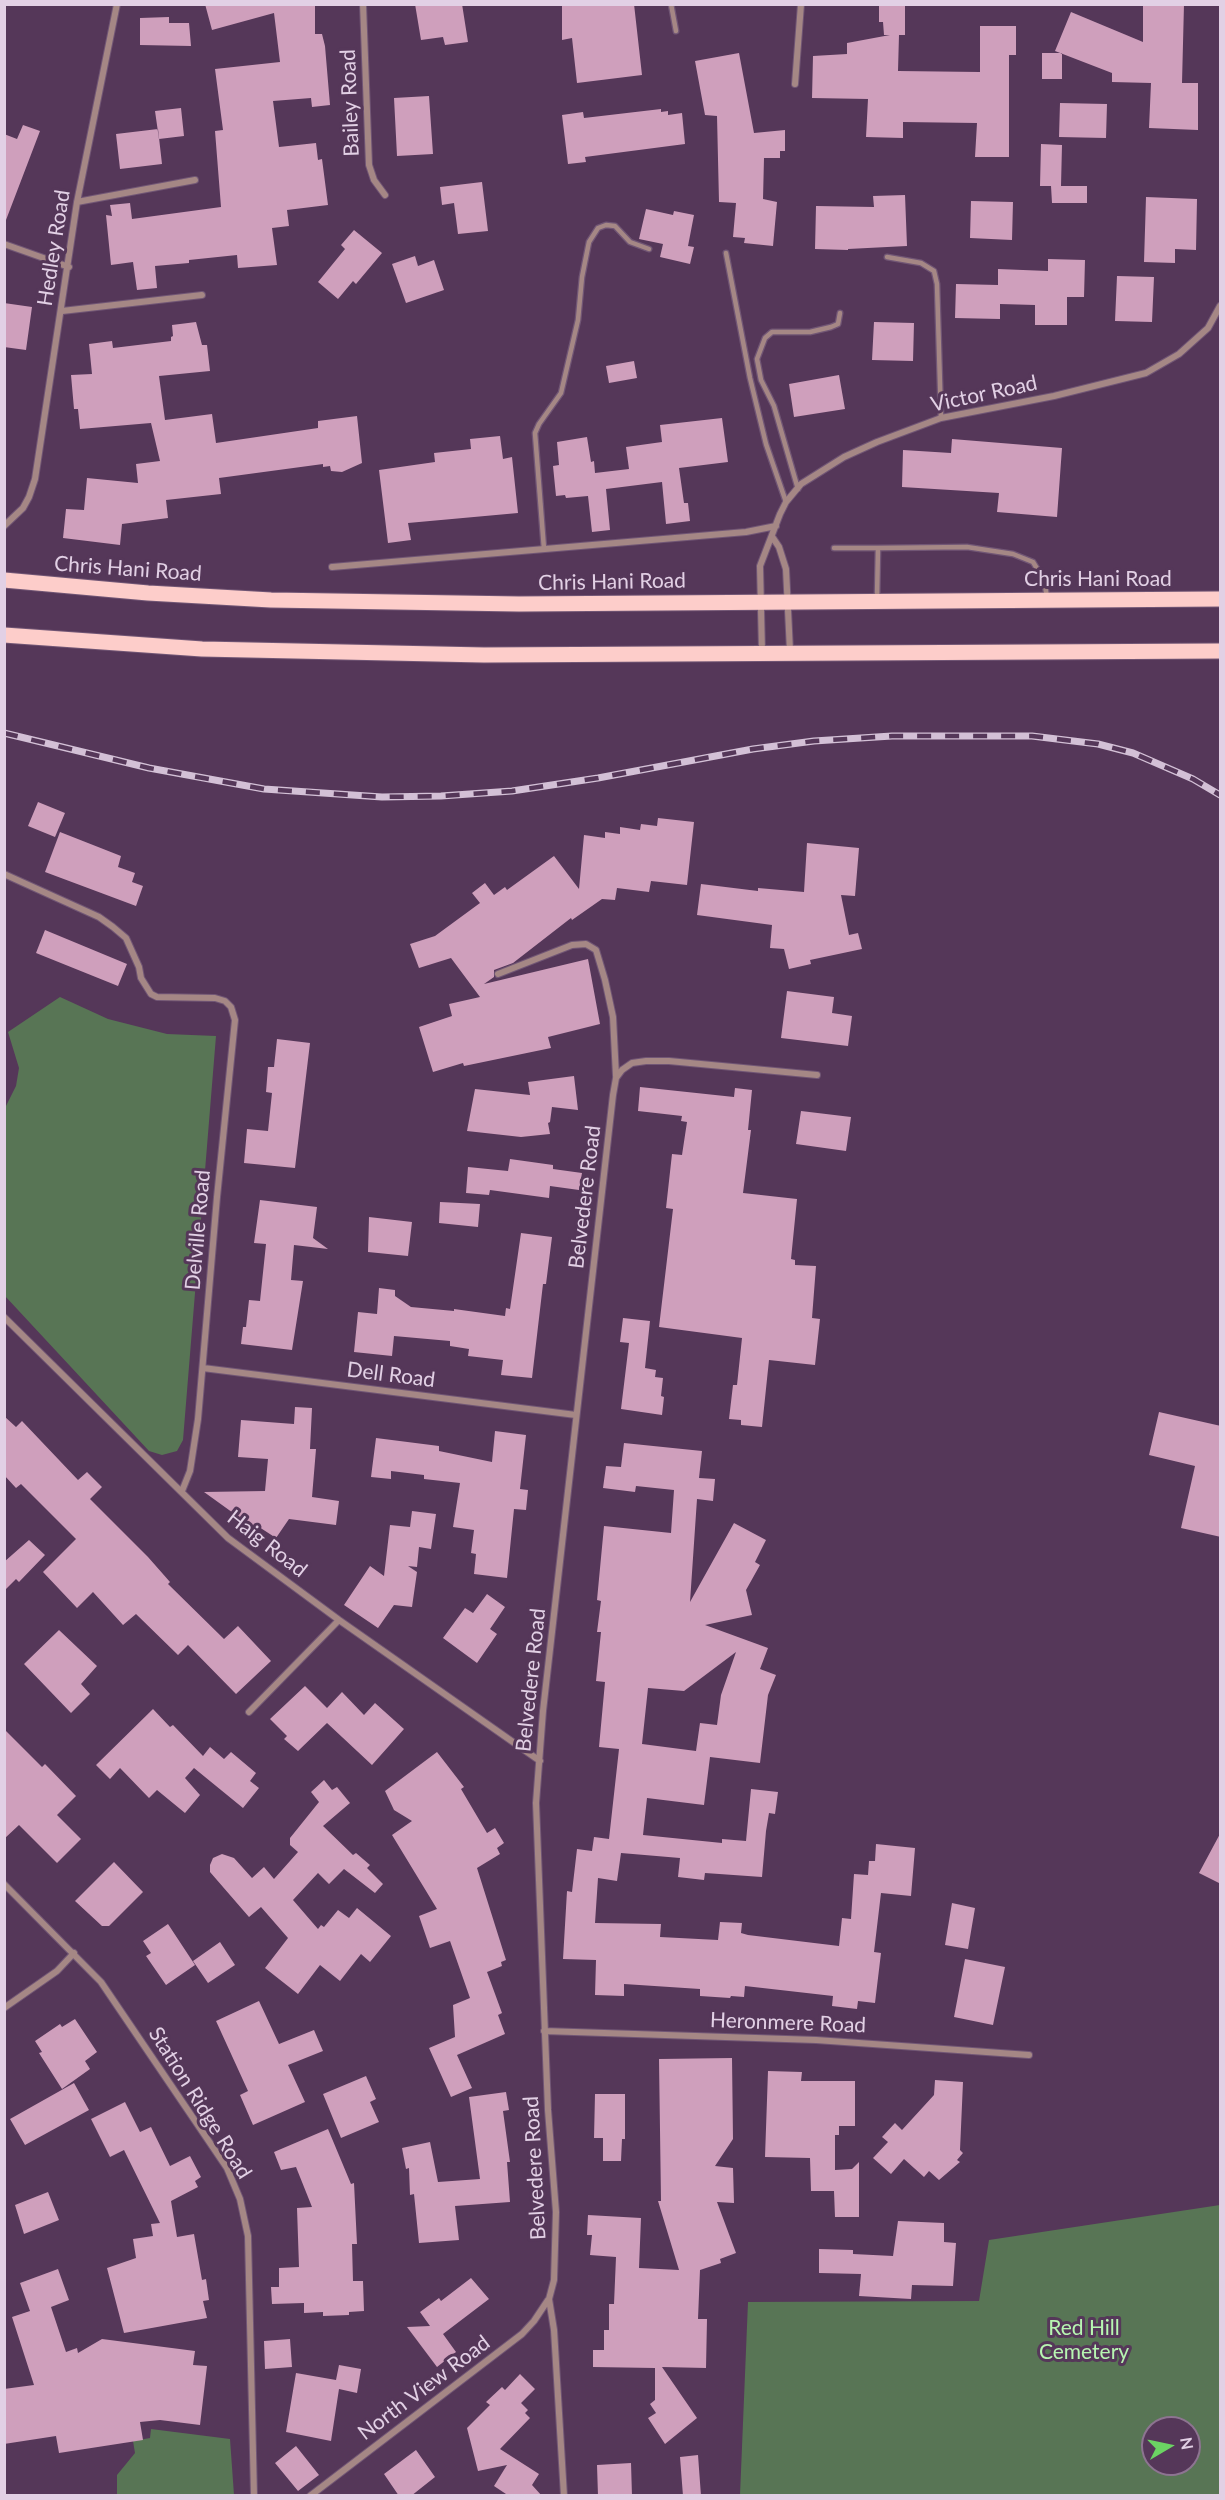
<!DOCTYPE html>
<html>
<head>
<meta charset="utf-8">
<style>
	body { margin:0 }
	#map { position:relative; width:1225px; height:2500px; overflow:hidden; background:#553759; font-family:Lato,sans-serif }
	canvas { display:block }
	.frame { position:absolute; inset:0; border:6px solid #e2d0e5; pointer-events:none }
	.north { position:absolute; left:1141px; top:2416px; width:60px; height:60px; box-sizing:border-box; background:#553759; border:2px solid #8d7491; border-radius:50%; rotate:81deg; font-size:16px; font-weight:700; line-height:24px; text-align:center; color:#e2d0e5 }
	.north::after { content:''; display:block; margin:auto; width:21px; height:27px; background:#6bd363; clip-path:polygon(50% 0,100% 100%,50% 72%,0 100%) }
</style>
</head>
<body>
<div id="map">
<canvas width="1225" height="2500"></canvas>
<div class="frame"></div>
<div class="north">N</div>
</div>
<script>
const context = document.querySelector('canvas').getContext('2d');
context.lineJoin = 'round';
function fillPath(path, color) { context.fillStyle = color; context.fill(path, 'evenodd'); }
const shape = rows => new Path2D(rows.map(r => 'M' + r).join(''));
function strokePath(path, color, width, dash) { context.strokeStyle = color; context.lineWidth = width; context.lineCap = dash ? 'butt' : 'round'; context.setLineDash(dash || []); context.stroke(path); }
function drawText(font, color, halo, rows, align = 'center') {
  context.font = font + ' Lato,sans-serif'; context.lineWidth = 6; context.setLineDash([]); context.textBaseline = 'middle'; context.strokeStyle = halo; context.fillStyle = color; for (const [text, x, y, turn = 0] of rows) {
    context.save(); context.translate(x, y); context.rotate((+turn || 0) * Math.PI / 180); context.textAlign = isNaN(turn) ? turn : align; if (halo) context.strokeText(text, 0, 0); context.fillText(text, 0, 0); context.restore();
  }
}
fillPath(shape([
	[60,997,108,1019,167,1034,216,1036,183,1440,177,1451,162,1455,149,1451,5,1296,5,1108,16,1086,19,1068,8,1032],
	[1220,2205,1220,2495,740,2495,748,2302,979,2301,989,2240],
	[1153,2428,1189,2428,1189,2464,1153,2464],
	[151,2429,230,2439,234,2495,117,2495,117,2475,135,2453,133,2441,150,2438]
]), '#587555');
fillPath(shape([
	[205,4,315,4,315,34,322,34,325,46,330,105,312,107,311,98,273,101,279,147,316,143,318,160,322,159,328,205,287,210,289,226,272,228,277,265,238,268,237,255,189,260,189,263,155,266,157,288,137,290,133,262,111,265,106,215,112,216,110,205,130,203,132,219,221,207,215,131,223,130,215,69,280,62,274,13,212,30],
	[415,4,462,4,468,42,445,45,443,37,421,40],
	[562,4,634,4,642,75,577,83,572,38,562,40],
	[879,4,905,4,905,35,899,35,898,71,980,72,980,26,1016,26,1016,55,1009,55,1009,157,975,157,977,123,903,122,903,138,866,137,868,99,812,98,813,56,847,54,847,43,890,35,884,35,883,22,879,22],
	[1143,4,1184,4,1182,83,1198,83,1198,130,1149,128,1151,83,1112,82,1112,73,1055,51,1071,12,1143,42],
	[169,17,169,23,189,23,191,46,140,45,140,18],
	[739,53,754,133,785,130,785,151,780,151,780,158,764,158,763,199,777,202,773,246,744,243,745,238,733,237,736,203,719,202,717,116,705,115,695,61],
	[1042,53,1062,53,1062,79,1042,79],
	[429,96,433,154,397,156,394,98],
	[1060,103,1107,104,1106,138,1059,137],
	[181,108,184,136,159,139,155,111],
	[661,109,661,112,668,111,668,115,682,113,685,144,585,157,586,162,568,164,562,115,583,112,584,118],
	[23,125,40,131,6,220,4,134,17,139],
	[158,129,162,164,120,169,116,134],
	[1041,144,1062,145,1061,186,1040,186],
	[482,182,488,231,458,234,454,203,442,205,440,187],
	[1051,186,1087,186,1087,203,1052,203],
	[905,195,907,246,848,249,848,250,815,249,816,206,874,207,873,196],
	[1146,197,1197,199,1196,250,1175,249,1175,263,1144,262],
	[971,201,1013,202,1012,240,970,238],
	[646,209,673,215,674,211,694,215,688,246,694,247,690,264,660,257,663,244,639,239],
	[354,230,382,253,356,284,353,281,338,299,318,282,345,249,341,245],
	[415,256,418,266,434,260,444,290,406,303,392,264],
	[1048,259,1085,260,1084,297,1067,297,1067,325,1035,325,1035,305,1000,304,1000,319,955,318,956,284,998,285,998,269,1048,271],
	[1117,276,1154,277,1152,322,1115,321],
	[4,303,32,307,26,350,4,347],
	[196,322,202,345,207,345,210,371,159,376,165,420,212,414,216,443,318,428,318,421,357,416,362,463,342,472,331,471,330,466,323,467,323,464,219,478,221,494,166,500,168,518,122,524,120,545,63,538,66,509,84,510,87,478,138,483,136,464,160,461,151,423,80,429,78,409,74,409,71,375,92,374,89,344,112,341,113,348,171,341,171,337,173,336,172,325],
	[874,322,914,323,913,361,872,360],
	[634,361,637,378,609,383,606,366],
	[839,375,845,409,794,417,789,384],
	[722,418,728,462,679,468,684,503,688,503,690,521,666,524,662,482,606,489,610,530,592,532,588,496,566,498,565,495,556,496,553,466,559,465,557,442,587,437,591,462,594,461,595,473,629,469,626,447,662,442,660,425],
	[500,436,503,459,512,457,518,513,408,523,411,540,388,543,379,470,435,462,434,453,471,449,470,439],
	[952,439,1062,448,1057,517,997,512,999,493,902,487,903,450,951,453],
	[38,802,65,813,55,837,28,826],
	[658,818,694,822,687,885,651,881,649,892,617,888,615,900,602,899,572,920,571,918,513,963,494,970,494,977,484,984,588,959,600,1024,548,1037,551,1048,464,1066,463,1063,433,1072,419,1027,452,1016,449,1004,480,997,451,958,419,968,410,944,435,936,480,903,472,893,485,883,494,895,505,887,507,890,554,856,579,889,584,835,605,838,605,832,620,834,620,827,640,830,641,824,657,826],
	[60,832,121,856,118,867,135,873,132,882,143,886,136,906,45,872],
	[807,843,859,848,855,896,841,895,849,935,858,933,862,949,810,960,811,964,789,969,784,949,770,948,772,925,697,915,701,884,758,891,758,888,804,892],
	[45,930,127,964,118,986,36,953],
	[787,991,834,997,832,1013,852,1016,848,1046,781,1038],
	[277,1039,310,1043,295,1168,244,1163,247,1129,268,1131,272,1093,266,1092,268,1067,274,1067],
	[574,1076,578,1110,552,1107,550,1122,548,1123,550,1134,521,1137,467,1131,475,1089,530,1095,528,1082],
	[640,1087,734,1097,735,1088,752,1090,748,1130,751,1130,743,1193,797,1199,791,1259,795,1260,795,1265,816,1266,812,1318,820,1319,815,1365,769,1360,762,1427,741,1425,741,1420,729,1419,733,1385,737,1385,742,1338,659,1327,673,1209,666,1208,672,1154,682,1155,687,1122,681,1121,682,1116,638,1111],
	[801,1111,851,1117,846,1151,796,1144],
	[510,1159,553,1165,553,1169,582,1173,579,1190,550,1186,549,1198,490,1190,489,1195,466,1193,468,1167,508,1171],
	[260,1200,317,1207,313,1238,328,1249,294,1245,291,1280,303,1281,292,1350,241,1344,243,1327,246,1327,249,1300,260,1301,266,1244,254,1243],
	[440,1202,480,1204,478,1227,439,1223],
	[369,1217,412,1222,408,1256,368,1252],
	[521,1233,552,1237,546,1284,543,1284,532,1378,501,1375,503,1360,468,1356,469,1349,450,1346,450,1341,394,1336,392,1356,354,1352,358,1312,377,1314,379,1288,395,1290,395,1296,411,1307,454,1311,454,1309,505,1316,506,1308,510,1309],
	[623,1318,650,1321,645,1368,656,1370,655,1377,663,1378,661,1396,664,1397,662,1415,621,1409,629,1343,620,1342],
	[295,1407,312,1408,310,1449,316,1449,312,1497,339,1501,336,1525,289,1519,276,1538,256,1525,254,1528,204,1492,265,1491,268,1459,238,1457,241,1420,294,1424],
	[1159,1412,1221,1426,1221,1537,1181,1528,1195,1466,1149,1455],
	[4,1416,16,1427,22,1421,78,1480,87,1472,102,1487,90,1499,148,1557,170,1582,168,1584,224,1639,238,1626,271,1661,236,1694,188,1645,178,1655,136,1614,123,1625,93,1592,77,1608,43,1572,76,1539,21,1484,16,1488,4,1475],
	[495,1431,526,1435,520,1489,528,1490,526,1510,514,1509,507,1578,474,1574,476,1554,471,1553,474,1530,453,1527,460,1483,424,1479,424,1475,391,1471,391,1479,371,1477,376,1438,439,1446,439,1451,492,1462],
	[624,1443,702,1451,699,1478,715,1479,713,1501,697,1499,690,1602,734,1523,766,1540,755,1562,760,1565,746,1590,752,1615,705,1625,768,1648,760,1669,776,1675,768,1695,760,1763,710,1757,704,1805,647,1798,643,1835,722,1843,722,1839,746,1841,751,1789,778,1792,775,1814,769,1813,766,1831,762,1877,705,1873,704,1880,678,1877,680,1858,621,1853,617,1881,598,1878,595,1923,661,1924,660,1937,718,1940,720,1922,742,1923,741,1933,748,1935,839,1946,842,1918,851,1919,854,1874,868,1875,869,1861,875,1861,876,1844,915,1848,911,1896,881,1893,874,1952,881,1953,875,2003,858,2001,857,2009,832,2006,833,1996,745,1986,744,1997,731,1996,730,1998,700,1996,700,1989,624,1984,624,1996,595,1995,596,1960,563,1959,567,1891,572,1892,577,1849,592,1851,594,1837,609,1839,619,1749,599,1747,605,1682,596,1681,601,1632,597,1632,601,1601,597,1600,604,1526,671,1533,674,1490,636,1486,635,1492,603,1488,606,1466,621,1467],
	[736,1652,721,1695,717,1725,700,1723,696,1751,642,1744,648,1688,684,1691],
	[412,1511,436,1514,431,1549,419,1547,417,1567,408,1566,417,1572,412,1607,394,1605,378,1628,344,1605,370,1566,384,1576,390,1525,410,1527],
	[29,1540,45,1555,19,1582,16,1579,4,1591,4,1562],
	[487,1594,505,1607,490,1629,497,1634,477,1663,443,1638,465,1608,473,1613],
	[59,1630,97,1666,81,1684,90,1694,71,1713,24,1664],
	[305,1686,327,1708,342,1692,364,1715,375,1703,404,1729,372,1765,327,1723,298,1751,284,1739,287,1736,270,1719],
	[153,1709,170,1727,173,1725,203,1756,210,1747,224,1759,231,1752,256,1773,250,1781,259,1788,243,1808,194,1768,185,1778,200,1795,185,1813,157,1790,149,1798,120,1768,110,1779,96,1765],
	[4,1729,42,1767,45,1764,76,1796,57,1815,81,1839,57,1863,19,1825,4,1839],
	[437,1752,464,1787,461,1789,487,1833,495,1828,504,1843,497,1848,500,1854,477,1868,506,1960,501,1962,502,1966,487,1972,502,2013,498,2015,505,2034,457,2055,472,2088,451,2097,429,2048,455,2037,453,2005,470,1998,450,1941,430,1948,419,1916,437,1909,392,1835,412,1821,394,1810,385,1791],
	[324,1780,332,1790,337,1787,350,1803,323,1826,353,1855,356,1853,370,1865,367,1868,383,1884,375,1893,344,1869,329,1884,318,1873,293,1900,318,1929,321,1925,324,1927,338,1910,349,1918,357,1908,391,1936,370,1962,361,1954,340,1981,320,1965,298,1994,265,1968,288,1938,261,1907,249,1917,210,1872,210,1865,213,1858,222,1854,234,1858,252,1878,264,1867,274,1879,298,1852,290,1845,290,1838,319,1802,311,1792],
	[1221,1832,1221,1884,1199,1873],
	[114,1862,143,1892,109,1926,102,1926,75,1901],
	[952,1903,975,1908,968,1949,945,1945],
	[168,1924,195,1965,166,1985,146,1956,151,1953,143,1941],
	[220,1942,235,1965,208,1983,193,1961],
	[965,1959,1005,1967,993,2025,954,2017],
	[259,2001,279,2044,314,2030,323,2051,288,2065,305,2102,253,2125,240,2095,248,2091,216,2021],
	[75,2019,97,2052,85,2061,90,2069,62,2089,39,2053,42,2052,35,2041,60,2024,62,2027],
	[732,2058,733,2139,715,2166,733,2168,734,2203,717,2202,736,2253,720,2259,721,2263,700,2270,698,2319,707,2319,706,2368,662,2367,697,2418,665,2444,648,2418,656,2413,650,2404,655,2400,655,2368,593,2367,593,2350,604,2350,604,2330,609,2330,609,2304,614,2304,616,2257,590,2255,592,2235,587,2235,588,2215,641,2218,639,2268,679,2270,658,2201,661,2201,659,2059],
	[768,2071,802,2072,801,2081,855,2081,855,2126,839,2126,839,2135,835,2135,835,2170,852,2169,859,2162,859,2217,835,2217,834,2191,811,2191,810,2158,765,2157],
	[366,2076,376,2099,370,2102,379,2122,341,2138,323,2094],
	[935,2080,963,2082,960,2150,963,2153,957,2160,960,2162,939,2180,929,2171,924,2177,904,2159,891,2174,873,2158,888,2142,882,2137,895,2123,902,2130,934,2095],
	[74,2083,89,2110,25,2145,10,2119],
	[506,2092,509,2110,503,2111,510,2162,507,2162,510,2202,455,2206,459,2240,419,2243,414,2194,410,2195,409,2168,406,2169,402,2148,430,2142,438,2182,480,2179,469,2097],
	[595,2094,625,2094,625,2139,622,2139,621,2161,603,2161,603,2138,594,2138],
	[125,2102,140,2132,151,2127,170,2166,190,2156,201,2177,195,2181,198,2187,171,2201,177,2237,194,2234,202,2280,206,2279,209,2300,203,2301,207,2318,124,2333,107,2268,136,2258,133,2239,153,2236,151,2224,160,2223,124,2150,110,2157,91,2119],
	[328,2129,351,2184,354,2183,357,2244,352,2244,353,2281,363,2281,364,2311,349,2312,349,2315,323,2316,323,2312,304,2313,304,2303,272,2304,271,2287,279,2287,279,2268,299,2267,297,2208,312,2207,296,2167,281,2170,274,2152],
	[48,2192,59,2220,24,2234,15,2205],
	[898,2221,944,2223,944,2242,956,2243,953,2286,912,2285,911,2299,859,2296,861,2274,819,2273,819,2249,853,2250,853,2254,893,2256],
	[58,2269,69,2300,51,2307,66,2352,77,2348,78,2353,102,2339,195,2351,193,2365,207,2366,200,2425,160,2420,140,2422,143,2440,59,2453,56,2436,4,2444,4,2389,34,2385,12,2317,30,2311,20,2283],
	[471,2278,489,2299,443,2334,456,2352,437,2367,407,2327,430,2326,420,2312,439,2298,441,2301],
	[290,2339,292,2367,265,2369,264,2341],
	[339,2365,361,2369,357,2393,339,2389,331,2441,286,2432,296,2373,336,2380],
	[520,2374,535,2389,521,2403,528,2410,525,2413,530,2418,500,2449,539,2474,532,2485,542,2496,509,2496,494,2486,507,2465,478,2471,467,2428,490,2405,486,2402,502,2387,505,2390],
	[296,2446,319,2475,298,2491,275,2463],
	[416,2450,435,2477,411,2496,399,2496,384,2474],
	[698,2455,701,2496,683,2496,680,2457],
	[631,2463,632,2496,598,2496,597,2465]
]), '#cf9fbc');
const service = shape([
	[671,4,676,31],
	[726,253,750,378,766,444,786,502],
	[887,257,921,263,934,271,937,284,941,418],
	[798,489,774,406,761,380,757,359,765,338,772,332,810,332,831,327,838,324,840,313],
	[834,548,878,548],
	[544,549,535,433,539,424,561,393,578,320,582,277,589,242,598,228,606,225,615,226,630,242,649,249],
	[877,598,878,548,967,547,1013,554,1033,562,1044,580,1047,597]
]);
const minor = shape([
	[363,4,369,165,374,180,385,195],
	[795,84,801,4],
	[77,202,195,180],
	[4,244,69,267],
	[62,311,202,295],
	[4,526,23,508,29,497,35,479,77,202,117,4],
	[773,538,779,547,786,569,790,651],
	[332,567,746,532,776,526],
	[762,652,760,566,780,514,786,502,801,484,844,457,877,442,941,418,1054,396,1146,373,1179,354,1208,328,1220,306],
	[4,874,99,917,113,927,126,938,139,967,141,978,151,994,157,997,215,998,225,1001,231,1007,235,1020,217,1197,198,1419,190,1471,182,1491],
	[498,974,572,945,586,944,596,950,605,980,613,1017,616,1076],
	[4,1317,228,1538,339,1620,540,1761],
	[203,1368,576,1415],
	[249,1712,339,1620],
	[4,1884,101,1982,227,2168,240,2199,248,2236,254,2496],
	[4,2008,57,1971,74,1953],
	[544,2031,816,2040,1029,2055],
	[310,2496,522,2334,534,2321,548,2300],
	[564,2496,554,2330,549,2299,554,2280,556,2212,548,2110,536,1803,543,1711,613,1095,616,1078,622,1070,632,1063,646,1061,669,1061,817,1075]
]);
const primary = shape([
	[4,580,148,593,271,600,519,604,1220,599],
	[4,635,202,649,484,655,1220,651]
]);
strokePath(service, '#715675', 7);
strokePath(minor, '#715675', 8);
strokePath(primary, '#715675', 17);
strokePath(service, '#a58785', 4.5);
strokePath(minor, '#a58785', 6);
strokePath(primary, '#fdcdca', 15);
const rail = shape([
	[4,733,149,768,264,789,382,797,441,796,512,791,598,778,753,749,814,741,892,736,1032,736,1098,744,1133,753,1193,779,1220,795]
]);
strokePath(rail, '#d3c0d6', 7);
strokePath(rail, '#553759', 4.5, [14]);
drawText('21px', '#e2d0e5', '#553759', [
	["Bailey Road",350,103,-92],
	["Hedley Road",54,248,-81],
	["Victor Road",984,394,-12],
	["Chris Hani Road",128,569,4],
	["Chris Hani Road",1098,579],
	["Chris Hani Road",612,582,-1],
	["Belvedere Road",585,1197,-83],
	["Delville Road",198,1230,-85],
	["Dell Road",391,1375,7],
	["Haig Road",267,1544,38],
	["Belvedere Road",531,1680,-84],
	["Heronmere Road",788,2023,2],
	["Station Ridge Road",200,2103,58],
	["Belvedere Road",535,2168,-93],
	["North View Road",424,2388,-37]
]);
drawText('21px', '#b7f6b1', '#553759', [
	["Red Hill",1084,2328],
	["Cemetery",1084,2352]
]);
</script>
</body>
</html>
